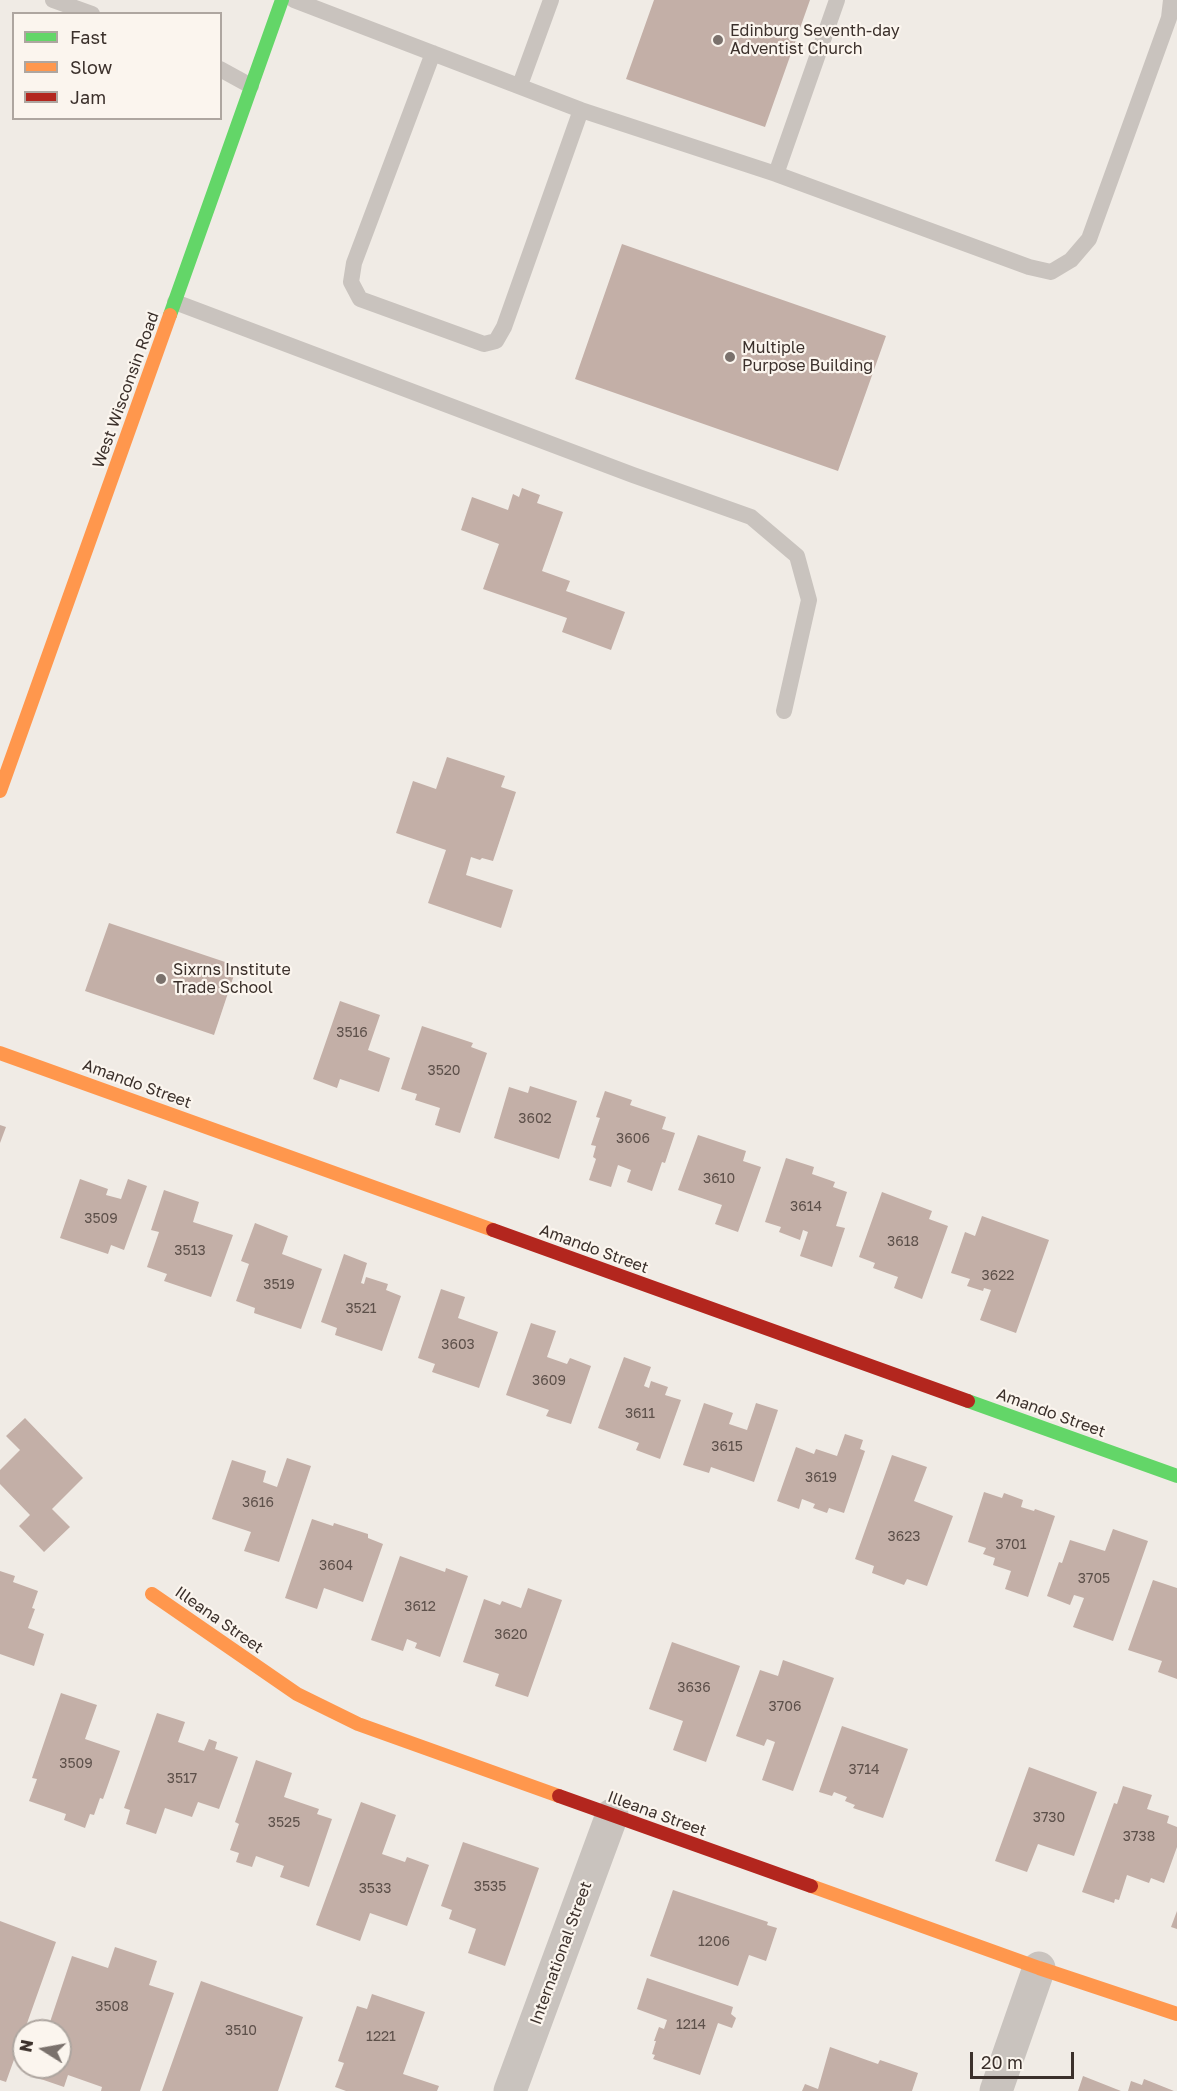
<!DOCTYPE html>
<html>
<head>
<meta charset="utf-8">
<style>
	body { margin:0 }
	#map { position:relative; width:1177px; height:2091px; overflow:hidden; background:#f0ebe5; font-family:"Golos Text",sans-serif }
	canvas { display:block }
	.legend { position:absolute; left:12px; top:12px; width:210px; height:108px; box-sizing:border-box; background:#fbf5ee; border:2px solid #aea6a0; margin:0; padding:8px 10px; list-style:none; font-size:18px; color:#3b302b }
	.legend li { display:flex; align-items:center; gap:12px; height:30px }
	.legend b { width:30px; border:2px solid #aea6a0 }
	.north { position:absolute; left:12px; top:2019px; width:60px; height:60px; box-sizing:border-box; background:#fbf5ee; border:2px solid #aea6a0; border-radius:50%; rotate:281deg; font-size:16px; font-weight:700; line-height:24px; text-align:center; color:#3b302b }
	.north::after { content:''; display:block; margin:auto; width:21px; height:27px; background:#7a716c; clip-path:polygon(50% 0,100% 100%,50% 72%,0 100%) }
	.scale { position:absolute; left:970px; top:2052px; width:104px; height:27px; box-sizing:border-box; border:3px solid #3b302b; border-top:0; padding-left:8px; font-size:18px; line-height:21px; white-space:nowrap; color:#3b302b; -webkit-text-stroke:4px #fbf5ee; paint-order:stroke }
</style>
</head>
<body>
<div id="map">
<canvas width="1177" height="2091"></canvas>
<ul class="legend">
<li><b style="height:8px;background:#63d668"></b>Fast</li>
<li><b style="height:8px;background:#ff974d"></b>Slow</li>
<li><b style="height:8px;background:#b3261e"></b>Jam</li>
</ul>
<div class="north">N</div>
<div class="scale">20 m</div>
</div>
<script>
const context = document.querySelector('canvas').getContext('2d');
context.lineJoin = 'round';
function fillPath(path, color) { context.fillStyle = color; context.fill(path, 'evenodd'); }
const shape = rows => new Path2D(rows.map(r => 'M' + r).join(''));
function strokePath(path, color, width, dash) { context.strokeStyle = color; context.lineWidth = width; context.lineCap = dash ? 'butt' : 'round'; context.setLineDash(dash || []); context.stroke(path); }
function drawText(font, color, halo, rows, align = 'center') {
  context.font = font + ' "Golos Text",sans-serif'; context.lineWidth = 4.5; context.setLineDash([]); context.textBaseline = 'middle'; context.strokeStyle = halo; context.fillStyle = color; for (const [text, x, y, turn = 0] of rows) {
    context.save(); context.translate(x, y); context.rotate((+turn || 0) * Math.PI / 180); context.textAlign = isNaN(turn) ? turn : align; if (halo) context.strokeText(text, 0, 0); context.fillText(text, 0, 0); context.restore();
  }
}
fillPath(shape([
	[654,0,810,0,765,127,626,79],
	[622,244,886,336,838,471,575,379],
	[522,488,540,495,537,503,563,512,542,571,570,581,566,591,625,612,611,650,562,632,567,618,483,589,499,544,461,530,472,497,508,510,513,494,519,497],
	[447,757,505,776,501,787,516,792,493,861,482,858,480,860,471,857,466,875,513,890,501,928,428,903,446,850,396,833,413,781,436,789],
	[109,923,237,966,214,1035,85,991],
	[340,1001,380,1015,368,1050,390,1058,379,1092,340,1079,337,1088,313,1079],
	[422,1026,473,1043,471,1047,487,1053,460,1133,435,1125,440,1108,415,1100,417,1094,401,1089],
	[530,1086,577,1101,559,1159,494,1138,509,1087,528,1093],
	[605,1091,632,1100,630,1105,666,1117,662,1129,675,1133,665,1163,662,1162,652,1191,627,1182,631,1170,618,1165,611,1187,589,1180,596,1159,593,1157,596,1146,591,1145,600,1118,596,1117],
	[0,1125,6,1127,0,1143],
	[698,1135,746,1151,743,1161,761,1167,738,1232,715,1224,722,1205,678,1190],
	[786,1158,814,1167,812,1174,835,1182,833,1187,847,1192,836,1226,845,1228,832,1267,800,1256,808,1232,803,1230,800,1240,779,1232,781,1227,765,1222],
	[80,1179,108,1189,106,1195,121,1199,128,1179,147,1186,124,1250,111,1245,108,1254,60,1238],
	[164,1190,199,1202,193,1222,233,1235,211,1297,164,1281,167,1274,147,1267,159,1232,151,1230],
	[882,1192,932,1211,929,1219,948,1226,922,1299,894,1288,898,1277,873,1268,875,1263,859,1257],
	[982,1216,1049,1240,1016,1333,980,1320,991,1290,984,1288,983,1291,967,1286,970,1279,951,1273,965,1232,975,1236],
	[255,1223,288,1236,282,1254,322,1269,301,1329,254,1313,255,1308,236,1301,249,1264,241,1261],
	[344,1254,367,1263,361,1283,364,1284,366,1277,388,1284,386,1290,401,1296,382,1351,335,1335,337,1328,321,1322],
	[441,1289,465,1297,458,1318,498,1332,479,1388,432,1372,435,1364,418,1358],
	[531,1323,556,1331,547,1357,567,1364,570,1358,591,1366,571,1424,546,1416,549,1410,506,1395],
	[624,1357,651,1367,644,1386,649,1388,651,1381,668,1387,665,1395,681,1400,660,1459,636,1450,639,1443,598,1428],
	[704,1403,733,1413,729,1424,747,1430,756,1403,778,1410,754,1482,711,1467,709,1473,683,1465],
	[25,1418,83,1478,52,1509,70,1527,44,1552,19,1526,30,1515,0,1484,0,1470,20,1450,6,1436],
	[845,1434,863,1440,860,1449,865,1451,844,1513,829,1508,827,1513,813,1508,815,1504,802,1499,799,1509,777,1501,796,1447,814,1454,816,1449,837,1456],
	[892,1455,927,1467,914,1501,953,1516,927,1586,907,1579,904,1585,872,1573,874,1566,855,1559],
	[287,1458,311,1466,279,1562,244,1551,251,1532,212,1519,232,1460,266,1471,263,1482,277,1487],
	[984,1492,1002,1498,1004,1493,1023,1500,1021,1507,1034,1511,1035,1509,1055,1516,1028,1597,1005,1589,1011,1571,993,1565,995,1558,983,1554,986,1548,968,1542],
	[312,1519,333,1526,334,1523,368,1534,368,1538,383,1544,363,1602,324,1588,317,1609,285,1598],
	[1113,1529,1148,1541,1113,1641,1073,1627,1084,1598,1074,1595,1070,1605,1047,1596,1059,1562,1062,1563,1070,1540,1105,1551],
	[400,1556,445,1572,446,1568,468,1576,440,1657,415,1648,417,1643,407,1639,403,1651,371,1640],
	[0,1571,15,1576,13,1582,38,1591,32,1608,35,1609,28,1628,44,1634,34,1666,0,1654],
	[1153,1580,1177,1588,1177,1679,1158,1672,1162,1661,1128,1650],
	[528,1588,562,1600,528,1697,495,1686,499,1674,463,1662,484,1599,500,1605,502,1601,521,1608],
	[672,1642,740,1666,706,1762,673,1750,683,1721,649,1709],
	[783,1660,834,1678,793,1791,762,1780,775,1742,767,1739,764,1746,736,1736,760,1670,778,1676],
	[61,1693,97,1705,85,1739,120,1751,103,1799,100,1798,94,1815,90,1814,85,1828,64,1820,66,1814,29,1801,37,1779,32,1778],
	[157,1713,185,1722,178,1742,204,1751,209,1739,217,1742,215,1749,238,1757,219,1809,198,1802,192,1817,165,1808,156,1834,126,1824,130,1810,124,1808],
	[842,1726,908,1749,883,1818,853,1808,855,1805,845,1801,847,1797,834,1792,832,1796,819,1792],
	[256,1760,292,1773,284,1797,319,1809,317,1814,332,1819,309,1887,280,1877,284,1866,256,1856,252,1867,236,1862,239,1853,230,1850,239,1824,235,1822],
	[1029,1767,1097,1792,1074,1856,1038,1844,1027,1872,995,1861],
	[1123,1786,1152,1795,1147,1809,1169,1816,1167,1823,1177,1827,1177,1847,1164,1883,1151,1878,1149,1883,1127,1875,1119,1900,1115,1899,1114,1903,1082,1892,1114,1803,1117,1804],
	[361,1802,396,1815,382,1854,405,1862,407,1857,429,1865,407,1926,370,1913,360,1941,316,1925],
	[463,1842,539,1868,505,1966,468,1953,476,1929,449,1919,452,1910,441,1906],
	[673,1890,768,1922,767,1925,777,1928,766,1961,749,1955,738,1986,650,1956],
	[1177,1911,1177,1929,1171,1927],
	[0,1921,56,1942,6,2082,0,2080],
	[115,1947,157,1961,149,1985,174,1993,140,2091,101,2091,102,2087,68,2075,64,2087,32,2076,35,2067,60,2067,60,2031,47,2031,72,1956,108,1968],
	[647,1978,733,2007,731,2014,736,2018,732,2028,718,2023,700,2075,653,2059,655,2055,652,2054,656,2041,654,2041,659,2027,664,2029,667,2020,637,2009],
	[201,1981,303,2017,278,2091,162,2091],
	[372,1994,425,2012,403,2074,439,2086,437,2091,346,2091,335,2087,344,2063,338,2061,357,2006,367,2009],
	[830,2047,878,2064,880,2060,918,2073,912,2091,802,2091,805,2084,818,2089],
	[1083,2076,1121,2091,1078,2091],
	[1144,2079,1174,2091,1128,2091,1131,2081,1142,2085]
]), '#c3afa7');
strokePath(shape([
	[53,0,92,14],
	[294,0,581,110,776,174,1029,267,1051,272,1071,260,1089,239,1169,18,1171,0],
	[433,53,354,263,351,282,360,299,484,344,496,341,504,327,581,110],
	[220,69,251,86],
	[520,85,551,0],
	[776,174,837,0],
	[175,302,633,475,751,517,797,556,809,600,784,711]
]), '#c9c3be', 16);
strokePath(shape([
	[510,2091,612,1815],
	[996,2091,1039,1968]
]), '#c9c3be', 33);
strokePath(shape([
	[170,315,282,0],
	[968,1401,1177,1476]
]), '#63d668', 14);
strokePath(shape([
	[0,791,170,315],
	[0,1053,493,1230],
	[152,1594,297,1694,358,1724,559,1796],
	[811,1886,1039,1968,1177,2014]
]), '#ff974d', 14);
strokePath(shape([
	[493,1230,968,1401],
	[559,1796,811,1886]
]), '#b3261e', 14);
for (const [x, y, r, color] of [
	[718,40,6,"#7a716c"],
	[730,357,6,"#7a716c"],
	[161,979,6,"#7a716c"]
]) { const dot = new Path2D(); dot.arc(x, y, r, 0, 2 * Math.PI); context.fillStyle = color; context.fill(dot); strokePath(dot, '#fbf5ee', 2); }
drawText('14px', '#5d504a', null, [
	["3516",352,1033],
	["3520",444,1071],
	["3602",535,1119],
	["3606",633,1139],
	["3610",719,1179],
	["3614",806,1207],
	["3509",101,1219],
	["3618",903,1242],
	["3513",190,1251],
	["3622",998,1276],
	["3519",279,1285],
	["3521",361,1309],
	["3603",458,1345],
	["3609",549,1381],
	["3611",640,1414],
	["3615",727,1447],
	["3619",821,1478],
	["3616",258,1503],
	["3623",904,1537],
	["3701",1011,1545],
	["3604",336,1566],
	["3705",1094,1579],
	["3612",420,1607],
	["3620",511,1635],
	["3636",694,1688],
	["3706",785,1707],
	["3509",76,1764],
	["3714",864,1770],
	["3517",182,1779],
	["3730",1049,1818],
	["3525",284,1823],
	["3738",1139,1837],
	["3535",490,1887],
	["3533",375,1889],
	["1206",714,1942],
	["3508",112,2007],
	["1214",691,2025],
	["3510",241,2031],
	["1221",381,2037]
]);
drawText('16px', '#3b302b', '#fbf5ee', [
	["Edinburg Seventh-day",730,31],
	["Adventist Church",730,49],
	["Multiple",742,348],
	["Purpose Building",742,366],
	["Sixrns Institute",173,970],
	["Trade School",173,988]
], 'left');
drawText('16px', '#3b302b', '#fbf5ee', [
	["West Wisconsin Road",126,390,-70],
	["Amando Street",137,1084,20],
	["Amando Street",594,1249,20],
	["Amando Street",1051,1413,20],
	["Illeana Street",219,1620,35],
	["Illeana Street",657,1814,20],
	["International Street",561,1953,-70]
]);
</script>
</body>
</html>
